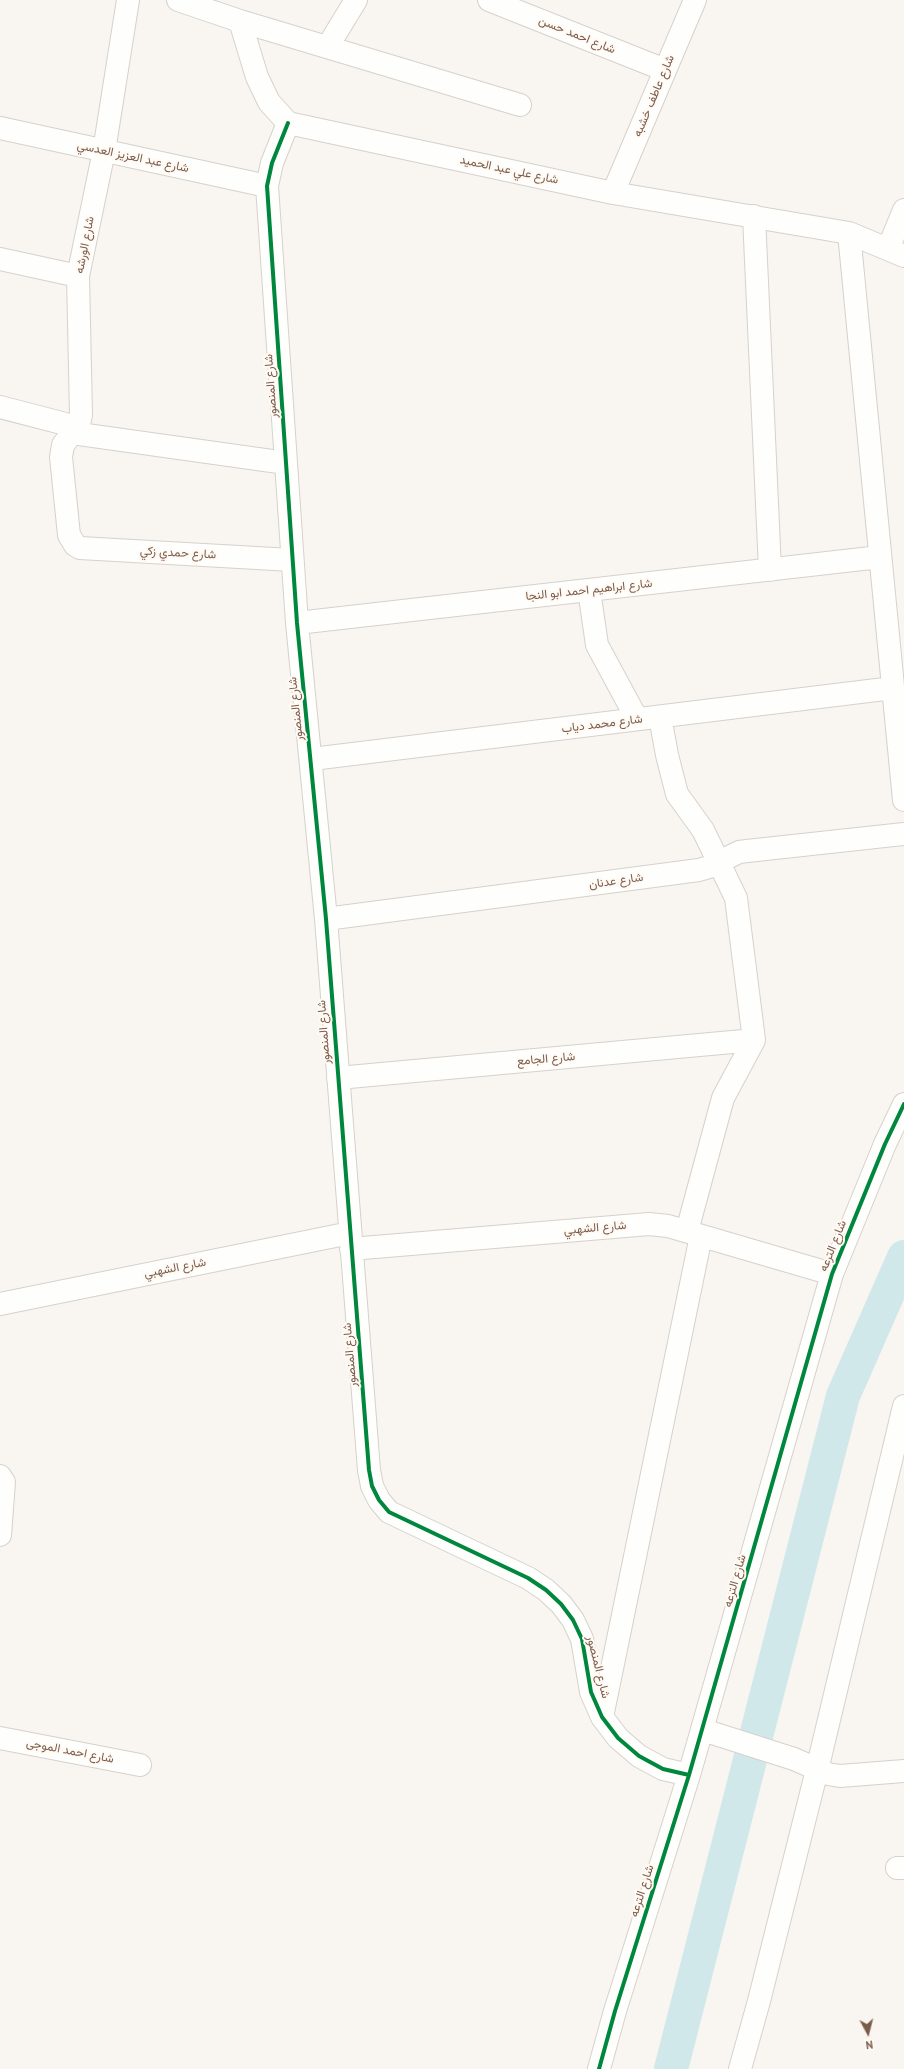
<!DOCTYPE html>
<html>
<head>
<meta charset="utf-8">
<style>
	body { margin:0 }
	#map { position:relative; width:904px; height:2069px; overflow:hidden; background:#f9f5f0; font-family:"PT Sans",sans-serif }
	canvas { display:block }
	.north { position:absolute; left:848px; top:2013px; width:40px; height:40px; -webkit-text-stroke:3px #fffaf3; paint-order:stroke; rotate:173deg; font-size:11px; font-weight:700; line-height:16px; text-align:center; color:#7a5c4d }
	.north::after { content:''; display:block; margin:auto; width:14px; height:18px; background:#7a5c4d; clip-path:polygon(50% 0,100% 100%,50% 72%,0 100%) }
</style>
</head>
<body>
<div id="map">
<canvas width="904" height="2069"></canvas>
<div class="north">N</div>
</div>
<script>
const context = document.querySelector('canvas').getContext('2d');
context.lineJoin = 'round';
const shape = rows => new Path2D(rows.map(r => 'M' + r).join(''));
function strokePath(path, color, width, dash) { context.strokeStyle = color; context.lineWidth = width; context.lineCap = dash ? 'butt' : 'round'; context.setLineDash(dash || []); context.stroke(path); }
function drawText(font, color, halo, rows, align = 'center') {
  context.font = font + ' "PT Sans",Vazirmatn,sans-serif'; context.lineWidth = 4; context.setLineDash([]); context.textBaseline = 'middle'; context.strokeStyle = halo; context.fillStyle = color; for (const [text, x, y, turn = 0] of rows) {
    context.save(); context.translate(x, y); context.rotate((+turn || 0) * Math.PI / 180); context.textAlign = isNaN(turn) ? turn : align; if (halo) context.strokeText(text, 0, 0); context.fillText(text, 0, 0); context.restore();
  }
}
strokePath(shape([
	[671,2069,843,1396,904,1257]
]), '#d0e8ea', 34);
const minor = shape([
	[128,0,104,151,78,276,81,415,79,424,63,445,61,457,69,535,75,545,80,548,292,560],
	[178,0,240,21,257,77,269,102,288,123,613,193,849,233,904,256],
	[489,0,665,70],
	[240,21,520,105],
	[328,46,356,0],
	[288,123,272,163,267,186,297,623,326,919,369,1470,372,1486,379,1500,389,1512,528,1578,546,1590,561,1604,573,1620,582,1639,591,1692,602,1717,618,1738,639,1756,663,1769,689,1775],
	[0,128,267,186],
	[613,193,695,0],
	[754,216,770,570],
	[849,233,904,800],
	[888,249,904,210],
	[0,259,78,276],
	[0,407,77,427],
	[72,433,286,463],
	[589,590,597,645,637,719],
	[297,623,880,557],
	[660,717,667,755,677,794,703,830,736,898,754,1040,723,1098,687,1231],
	[312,759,893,688],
	[326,919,699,870,709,867,739,852,747,851,904,834],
	[338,1078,754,1040],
	[351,1249,649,1224,668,1226,832,1274],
	[0,1304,350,1233],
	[0,1476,4,1482,0,1535],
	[602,1717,701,1236],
	[703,1730,794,1759,828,1774,840,1776,904,1771],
	[0,1738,140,1765],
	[897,1868,904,1868],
	[599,2069,615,2011,689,1775,832,1274,885,1144,904,1104],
	[740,2069,759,2001,817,1770,904,1406]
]);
strokePath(minor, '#d7d1cb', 24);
strokePath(minor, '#fefefd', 22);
strokePath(shape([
	[288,123,272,163,267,186,297,623,326,919,369,1470,372,1486,379,1500,389,1512,528,1578,546,1590,561,1604,573,1620,582,1639,591,1692,602,1717,618,1738,639,1756,663,1769,689,1775],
	[599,2069,615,2011,689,1775,832,1274,885,1144,904,1104]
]), '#00873e', 4);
drawText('12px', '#7a5c4d', '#fffaf3', [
	["شارع احمد حسن",577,35,22],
	["شارع عاطف خشبه",654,96,-67],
	["شارع عبد العزيز العدسي",133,157,12],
	["شارع علي عبد الحميد",509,170,12],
	["شارع الورشه",85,245,-79],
	["شارع المنصور",271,386,-94],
	["شارع حمدي زكي",178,553,3],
	["شارع ابراهيم احمد ابو النجا",589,590,-6],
	["شارع المنصور",296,709,-96],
	["شارع محمد دياب",602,724,-7],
	["شارع عدنان",616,881,-8],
	["شارع المنصور",324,1032,-94],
	["شارع الجامع",546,1059,-5],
	["شارع الشهبي",595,1228,-5],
	["شارع الترعه",833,1246,-68],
	["شارع الشهبي",175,1268,-11],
	["شارع المنصور",350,1355,-95],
	["شارع الترعه",735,1581,-74],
	["شارع المنصور",598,1667,76],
	["شارع احمد الموجى",70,1751,11],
	["شارع الترعه",642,1891,-72]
]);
</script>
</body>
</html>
